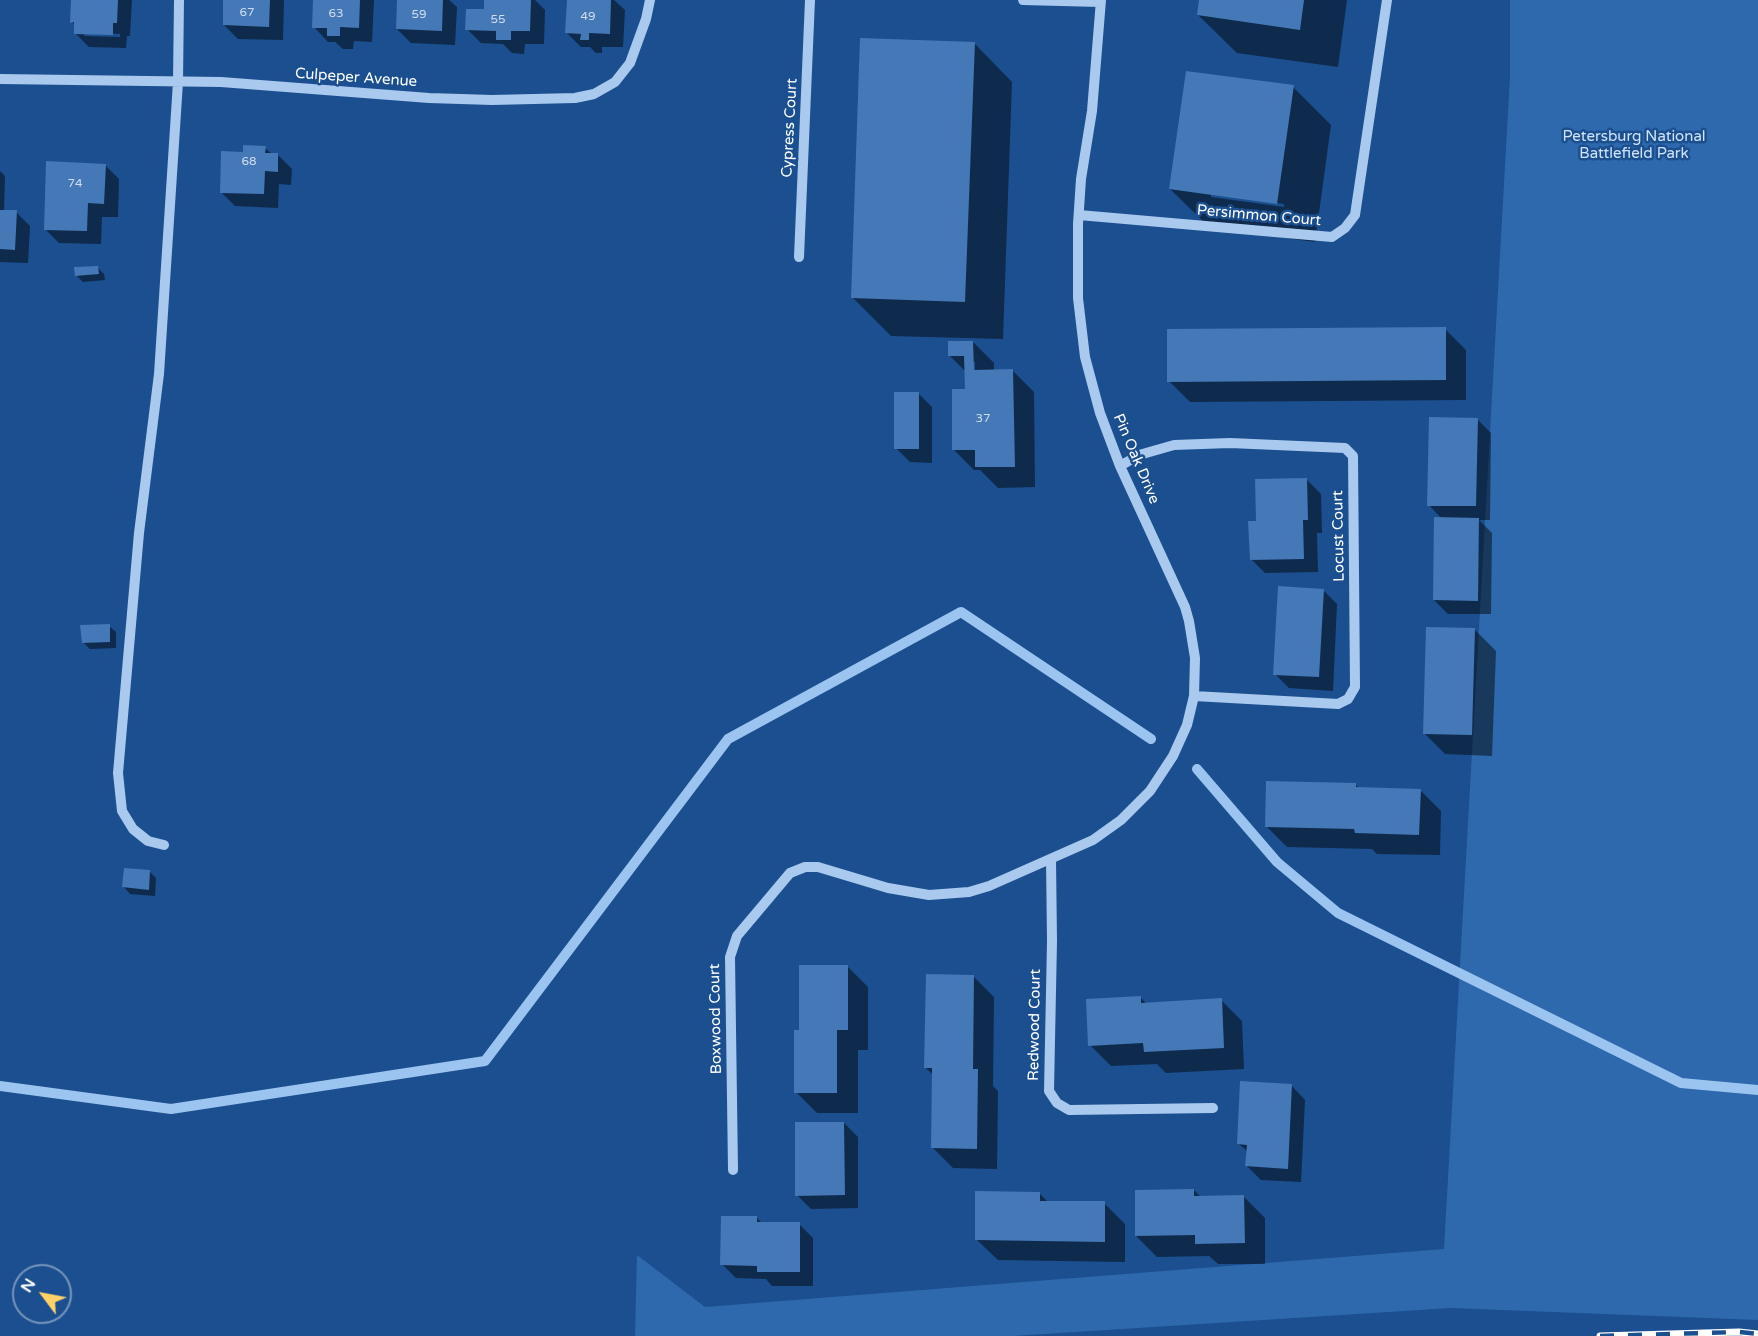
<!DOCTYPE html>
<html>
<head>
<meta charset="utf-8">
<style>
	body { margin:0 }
	#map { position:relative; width:1758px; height:1336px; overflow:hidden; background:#1b4f8f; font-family:"Varela Round",sans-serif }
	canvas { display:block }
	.north { position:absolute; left:12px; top:1264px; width:60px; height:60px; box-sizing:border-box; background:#1b4f8f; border:2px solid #7695bc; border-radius:50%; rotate:302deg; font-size:16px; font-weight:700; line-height:24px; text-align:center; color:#fff }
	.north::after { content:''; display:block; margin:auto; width:21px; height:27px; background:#ffd166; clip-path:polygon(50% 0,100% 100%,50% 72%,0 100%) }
</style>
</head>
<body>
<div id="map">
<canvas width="1758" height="1336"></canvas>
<div class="north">N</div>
</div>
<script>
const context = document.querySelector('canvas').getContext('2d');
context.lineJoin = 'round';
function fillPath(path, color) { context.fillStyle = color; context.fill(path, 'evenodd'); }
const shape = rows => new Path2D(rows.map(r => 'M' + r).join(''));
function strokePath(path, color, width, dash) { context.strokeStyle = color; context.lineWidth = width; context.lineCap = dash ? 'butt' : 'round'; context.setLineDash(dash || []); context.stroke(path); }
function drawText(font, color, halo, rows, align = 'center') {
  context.font = font + ' "Varela Round",sans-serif'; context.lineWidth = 5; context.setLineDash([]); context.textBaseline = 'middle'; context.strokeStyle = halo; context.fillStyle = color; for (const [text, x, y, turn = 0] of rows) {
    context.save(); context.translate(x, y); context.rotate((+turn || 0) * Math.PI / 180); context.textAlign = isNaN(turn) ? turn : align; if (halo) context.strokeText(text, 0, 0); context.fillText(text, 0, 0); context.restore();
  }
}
fillPath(shape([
	[1510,0,1758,0,1758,1320,1451,1308,1013,1336,635,1336,637,1255,705,1307,1444,1249,1510,77]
]), '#2e69ad');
fillPath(shape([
	[73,0,132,0,130,36,127,36,126,48,89,47,75,33,76,26,72,22],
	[82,32,120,34,120,37,85,36],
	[225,0,284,0,283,40,238,39,224,25],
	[315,0,374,0,372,42,354,41,353,49,343,49,335,42,328,42,314,27],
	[398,0,449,0,457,7,455,45,411,43,397,29],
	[486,0,535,0,545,10,544,44,525,44,524,54,512,53,503,44,481,43,467,29,486,11],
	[568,0,614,0,625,10,623,47,602,47,602,53,596,53,590,47,581,47,567,33],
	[1201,0,1347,0,1338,67,1237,53,1198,15],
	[974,43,1012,82,1003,339,891,336,852,297],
	[1293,87,1331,125,1315,242,1209,227,1170,189],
	[1211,194,1284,204,1284,207,1211,197],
	[265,148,272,154,278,155,292,169,291,185,279,184,278,208,235,206,221,192,245,154],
	[105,165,119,179,118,217,102,217,101,244,59,243,45,229],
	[0,171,5,176,4,211,16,212,30,226,28,263,0,262],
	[97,267,104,274,105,280,83,282,76,275],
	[1445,329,1466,350,1466,400,1190,402,1169,381],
	[973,342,994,363,994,371,1013,371,1034,392,1035,487,998,488,980,470,974,470,953,449,966,390,966,372,950,356],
	[972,362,975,362,975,373,972,373],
	[918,393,932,407,932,463,910,462,896,448],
	[1477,419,1491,433,1490,520,1479,520,1492,533,1491,614,1448,614,1434,600,1442,519,1429,505],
	[1307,480,1321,494,1322,533,1317,533,1318,572,1265,573,1251,559,1257,522],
	[1323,590,1337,604,1333,691,1289,688,1275,674],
	[109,626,116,632,116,648,90,649,83,642],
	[1475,630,1496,651,1492,756,1445,754,1424,733],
	[1355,784,1360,789,1420,790,1441,811,1440,855,1377,854,1372,849,1287,847,1266,826],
	[150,872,156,878,155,896,130,894,124,887],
	[847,966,868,987,868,1050,858,1050,858,1113,817,1113,796,1092,801,1031],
	[973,976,994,997,993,1086,998,1091,997,1169,953,1168,932,1147,934,1076,925,1067],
	[1140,997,1147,1004,1221,1000,1242,1021,1244,1069,1166,1073,1157,1064,1111,1066,1090,1045],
	[1291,1085,1305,1100,1301,1182,1261,1180,1247,1166,1248,1152,1239,1144],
	[844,1123,858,1137,858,1208,811,1209,797,1195],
	[1194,1190,1201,1197,1244,1197,1265,1218,1265,1264,1218,1264,1209,1256,1157,1257,1136,1236],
	[1040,1194,1048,1202,1104,1203,1125,1224,1125,1262,998,1260,976,1239],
	[757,1218,762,1223,799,1224,813,1238,813,1286,772,1286,766,1279,736,1278,722,1264]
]), '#0007');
strokePath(shape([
	[1197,769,1277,862,1338,913,1681,1083,1758,1090],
	[0,1086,171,1109,485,1061,728,739,961,612,1151,739]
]), '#9cc4f0', 10);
fillPath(shape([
	[71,0,118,0,117,23,113,23,113,35,74,34,74,22,70,23],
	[223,0,270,0,269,27,223,25],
	[313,0,360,0,359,28,340,27,340,36,327,36,327,28,312,28],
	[397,0,443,0,442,31,396,29],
	[484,0,531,0,530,31,511,31,511,40,496,40,496,31,465,30,466,9,484,9],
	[567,0,611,0,610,34,589,33,589,40,580,40,581,34,565,33],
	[1199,0,1304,0,1300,30,1197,15],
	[860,38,975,42,965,302,851,298],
	[1186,71,1294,85,1277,204,1169,189],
	[243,145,266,146,265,153,278,153,278,172,265,171,264,194,220,193,221,151,243,152],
	[46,161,106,164,104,204,88,203,87,231,44,230],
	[0,210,17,210,15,250,0,249],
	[98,266,99,274,75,276,74,267],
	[1446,327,1446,380,1167,382,1167,329],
	[948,341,973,341,974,370,1013,369,1015,467,975,467,975,450,952,450,952,389,965,389,964,356,948,356],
	[894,392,919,392,919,449,894,449],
	[1429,417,1478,418,1476,506,1427,506],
	[1307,478,1308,520,1303,520,1304,559,1250,560,1248,521,1256,521,1255,479],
	[1434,517,1479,518,1478,601,1433,600],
	[1278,586,1324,589,1319,677,1273,675],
	[110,624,110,642,82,643,80,625],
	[1426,627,1475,628,1472,735,1423,734],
	[1266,781,1356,783,1356,787,1421,789,1419,835,1355,833,1354,829,1265,827],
	[124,868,150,870,149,890,122,887],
	[799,965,848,965,848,1030,837,1030,837,1093,794,1093,794,1030,799,1030],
	[926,974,974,975,973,1069,978,1069,977,1149,931,1148,932,1068,924,1068],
	[1141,996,1141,1003,1222,998,1224,1048,1144,1052,1143,1043,1088,1046,1086,999],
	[1240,1081,1292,1084,1288,1169,1245,1166,1247,1145,1237,1144],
	[795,1122,844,1122,845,1195,795,1196],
	[1194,1189,1194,1196,1244,1195,1245,1243,1195,1244,1195,1235,1135,1236,1135,1190],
	[975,1191,1040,1192,1040,1201,1105,1201,1105,1242,975,1240],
	[721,1216,757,1216,757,1222,800,1222,800,1272,757,1272,757,1266,720,1265]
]), '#4478b7');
strokePath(shape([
	[1023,0,1100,2],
	[0,79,221,82,429,98,492,100,575,98,594,94,615,82,630,63,646,19,650,0],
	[1079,215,1332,237,1345,228,1355,215,1387,0],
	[799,257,810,0],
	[1120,466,1139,455,1174,445,1230,443,1345,448,1353,456,1355,687,1348,699,1338,704,1194,696],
	[164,845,148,841,133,829,122,811,118,773,139,533,159,374,178,82,179,0],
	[1051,859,1052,941,1049,1091,1057,1103,1069,1110,1213,1108],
	[733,1170,730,957,737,936,790,873,805,867,818,867,888,888,929,895,969,892,989,886,1093,840,1121,820,1150,791,1173,756,1187,725,1194,696,1195,658,1189,621,1185,607,1120,466,1100,413,1085,357,1078,298,1078,224,1081,179,1092,111,1101,0]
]), '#a9c9ee', 10);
const rail = shape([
	[1600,1336,1739,1332,1758,1334]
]);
strokePath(rail, '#fff', 7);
strokePath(rail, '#1b4f8f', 4.5, [14]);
drawText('12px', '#d0dded', null, [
	["67",247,13],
	["63",336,14],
	["59",419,15],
	["49",588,17],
	["55",498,20],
	["68",249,162],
	["74",75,184],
	["37",983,419]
]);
drawText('15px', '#fff', '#1b4f8f', [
	["Culpeper Avenue",356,78,4],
	["Cypress Court",790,128,-87],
	["Persimmon Court",1259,216,5],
	["Pin Oak Drive",1136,459,67],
	["Locust Court",1339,536,-91],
	["Boxwood Court",716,1019,-91],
	["Redwood Court",1035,1025,-89]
]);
drawText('15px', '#cfe3fa', '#1b4f8f', [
	["Petersburg National",1634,137],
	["Battlefield Park",1634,154]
]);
</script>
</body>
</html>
